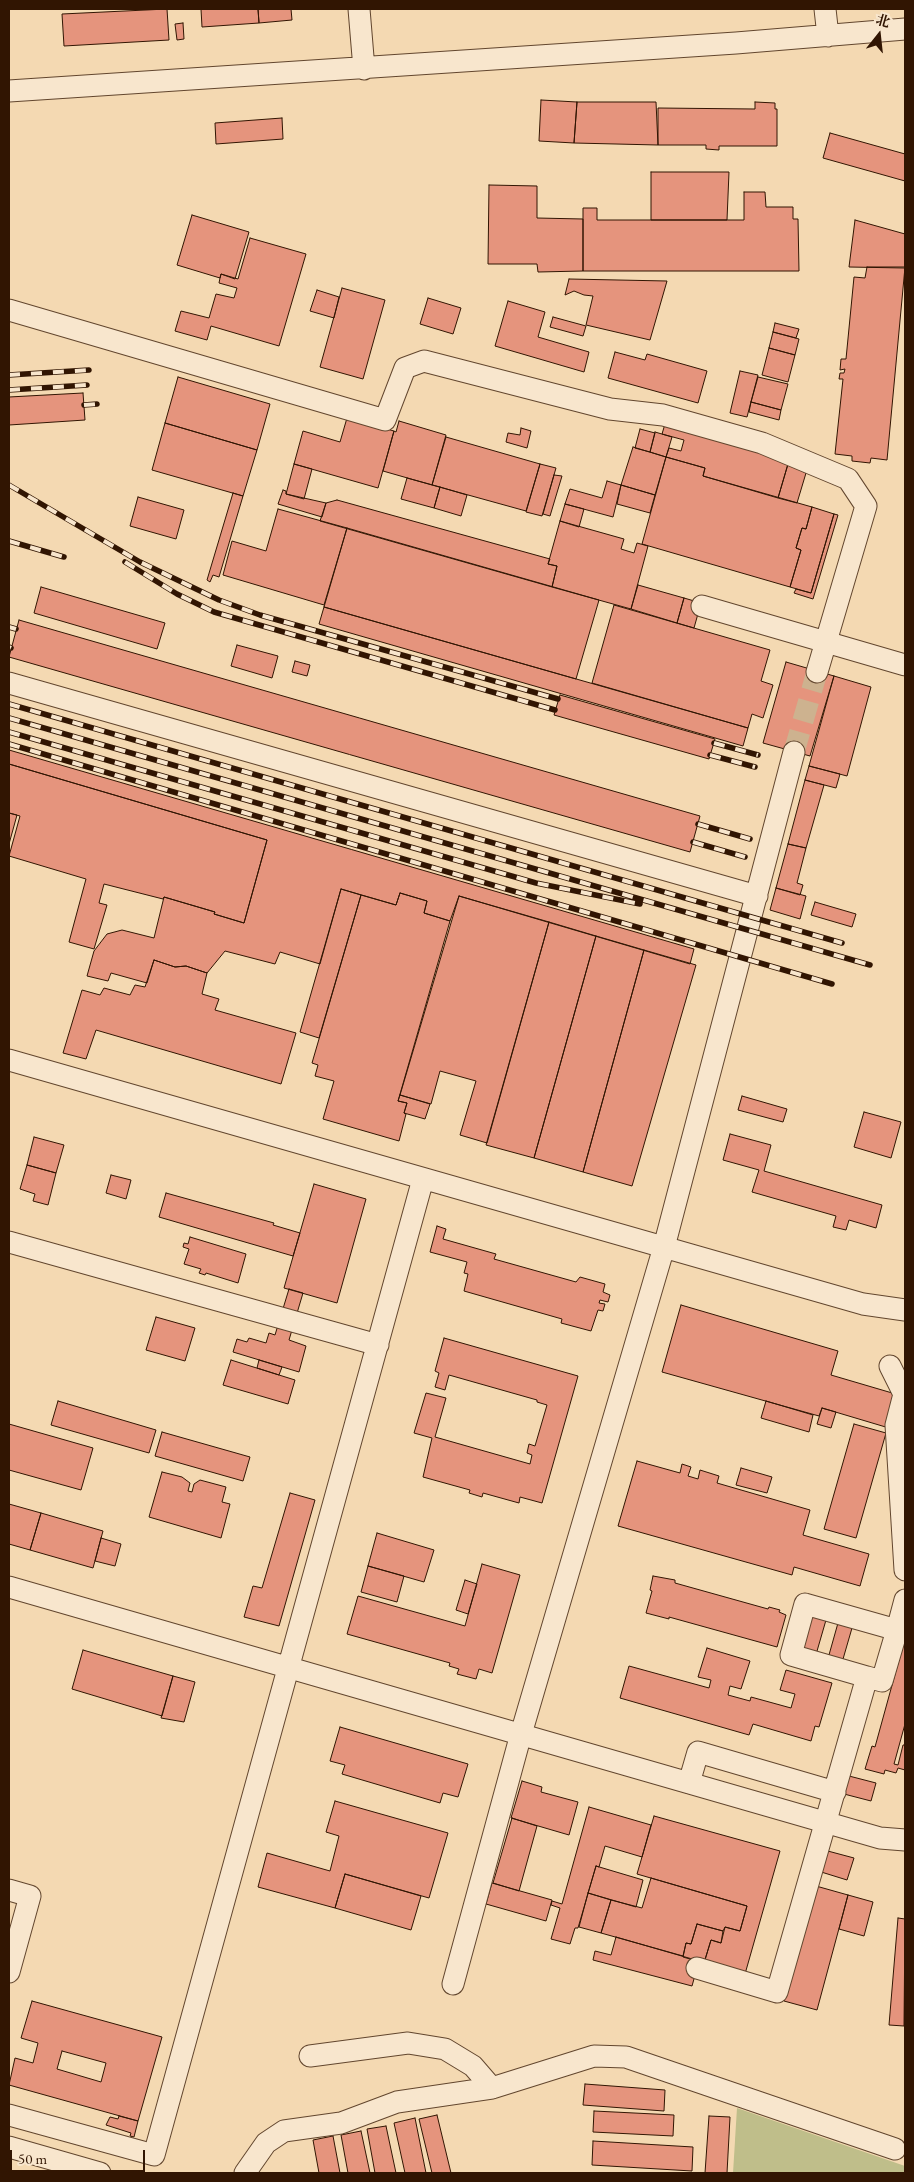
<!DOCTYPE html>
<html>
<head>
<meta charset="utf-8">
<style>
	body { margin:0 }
	#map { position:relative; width:914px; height:2182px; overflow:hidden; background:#f4d9b2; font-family:"EB Garamond","Noto Serif SC",serif }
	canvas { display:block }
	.frame { position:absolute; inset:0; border:10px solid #311502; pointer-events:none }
	.north { position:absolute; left:854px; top:10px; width:50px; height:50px; -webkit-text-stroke:4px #f8e6cd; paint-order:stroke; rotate:16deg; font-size:14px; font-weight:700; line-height:20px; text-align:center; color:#311502 }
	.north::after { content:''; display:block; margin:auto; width:18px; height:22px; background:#311502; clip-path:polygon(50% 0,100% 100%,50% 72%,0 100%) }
	.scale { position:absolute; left:10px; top:2150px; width:135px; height:22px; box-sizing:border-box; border:2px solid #311502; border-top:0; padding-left:6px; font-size:15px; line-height:18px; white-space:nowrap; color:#311502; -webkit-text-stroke:4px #f8e6cd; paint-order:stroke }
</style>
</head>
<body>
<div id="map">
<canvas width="914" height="2182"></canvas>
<div class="frame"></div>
<div class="north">北</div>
<div class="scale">50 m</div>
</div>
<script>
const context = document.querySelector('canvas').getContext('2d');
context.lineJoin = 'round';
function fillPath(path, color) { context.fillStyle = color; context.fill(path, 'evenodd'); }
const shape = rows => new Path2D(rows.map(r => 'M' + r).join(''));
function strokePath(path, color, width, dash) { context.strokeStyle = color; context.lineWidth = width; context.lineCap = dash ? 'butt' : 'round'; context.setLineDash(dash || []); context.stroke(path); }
fillPath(shape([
	[737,2108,905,2166,905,2173,733,2173]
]), '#bfbe8a');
const building = shape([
	[167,9,169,40,64,46,62,14,167,9],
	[201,9,258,9,259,23,202,27,201,9],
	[258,9,291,9,292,20,259,23,258,9],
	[183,23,184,39,177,40,175,24,183,23],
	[541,100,577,102,574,143,539,141,541,100],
	[577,102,656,102,658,145,574,143,577,102],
	[755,102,775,103,775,109,777,109,777,146,719,146,719,150,706,149,706,145,658,145,658,108,755,109,755,102],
	[282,118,283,139,216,144,215,123,282,118],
	[830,133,905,154,905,181,823,158,830,133],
	[651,172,729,172,727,220,651,220,651,172],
	[489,185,537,186,537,218,583,219,583,271,538,272,537,264,488,264,489,185],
	[744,192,765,192,766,207,793,207,793,219,798,219,799,271,583,271,583,208,597,208,597,220,744,220,744,192],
	[192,215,249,232,235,279,221,274,220,278,177,265,192,215],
	[855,220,905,234,905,268,849,267,855,220],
	[250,238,306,254,279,346,211,326,207,340,175,331,181,311,209,318,216,294,234,298,237,288,219,283,220,278,221,274,238,279,250,238],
	[867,267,905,267,887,460,871,458,870,463,852,461,852,456,835,454,843,379,839,379,840,373,844,373,845,369,840,370,841,359,846,359,854,277,865,278,867,267],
	[569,279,667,281,650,340,586,325,593,296,584,295,574,291,565,295,569,279],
	[342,288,385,300,363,379,320,367,342,288],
	[317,290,339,297,334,318,310,311,317,290],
	[428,298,461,308,453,334,420,324,428,298],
	[508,301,545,312,538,337,589,352,584,372,495,346,508,301],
	[553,317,586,326,583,336,550,327,553,317],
	[775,323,799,329,796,338,773,332,775,323],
	[773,332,799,339,795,355,769,348,773,332],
	[769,348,795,355,788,382,762,375,769,348],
	[615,352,645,360,647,354,707,371,698,403,608,378,615,352],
	[740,371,758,375,747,417,730,413,740,371],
	[178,377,270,404,257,450,165,423,178,377],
	[758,377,788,384,781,410,751,402,758,377],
	[83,393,85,420,9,425,9,397,83,393],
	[751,402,781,410,779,420,749,412,751,402],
	[347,418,394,431,378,488,294,464,303,431,340,442,347,418],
	[399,421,446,435,432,485,383,471,394,431,396,432,399,421],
	[165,423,257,450,243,496,152,470,165,423],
	[665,424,764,453,788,464,778,498,703,476,705,468,666,457,669,448,681,451,684,440,662,434,665,424],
	[521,428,531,431,527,448,506,442,508,433,520,435,521,428],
	[640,429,655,433,650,452,635,448,640,429],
	[655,432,672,437,666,457,650,452,655,432],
	[446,437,540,464,526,511,432,485,446,437],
	[633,447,666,457,655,495,621,485,633,447],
	[666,457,705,468,703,476,812,507,806,529,802,528,796,548,801,550,790,587,642,544,666,457],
	[294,464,312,469,304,499,286,494,294,464],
	[540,464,556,468,542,516,526,512,540,464],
	[788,464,806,473,797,503,778,498,788,464],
	[554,475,562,476,550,516,543,514,554,475],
	[407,478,440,487,434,508,401,499,407,478],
	[607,481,621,485,613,517,565,504,570,489,602,498,607,481],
	[621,485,655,495,650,513,617,504,621,485],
	[440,487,467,495,461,516,434,508,440,487],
	[283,490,286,491,286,494,326,503,322,517,278,504,283,490],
	[233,493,243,496,219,577,213,575,210,582,207,580,233,493],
	[138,497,184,510,176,539,130,526,138,497],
	[337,500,550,559,548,564,557,566,552,587,320,521,326,503,337,500],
	[565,504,584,509,579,527,560,521,565,504],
	[812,507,834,514,811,593,790,587,801,550,796,548,802,528,806,529,812,507],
	[278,509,347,528,324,605,223,575,232,541,266,551,278,509],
	[834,514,838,515,813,599,794,593,796,589,811,593,834,514],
	[560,521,624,539,621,549,634,553,637,543,648,546,631,609,552,587,557,566,548,564,560,521],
	[347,528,599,600,576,679,324,607,347,528],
	[638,585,684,598,677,623,631,609,638,585],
	[41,587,165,623,157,649,34,613,41,587],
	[684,598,701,603,694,628,677,623,684,598],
	[614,605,770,650,761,681,773,685,763,718,752,714,748,728,592,683,614,605],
	[324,607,748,728,743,746,319,624,324,607],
	[19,620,700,816,690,852,9,657,19,620],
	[237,645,278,656,272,678,231,666,237,645],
	[295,661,310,665,307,676,292,672,295,661],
	[786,662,834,676,810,756,763,743,786,662],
	[834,676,871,687,847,776,809,766,834,676],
	[560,695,715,739,709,759,554,715,560,695],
	[9,750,694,949,690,964,459,896,450,921,424,913,427,901,400,893,396,905,341,889,320,964,280,952,275,964,225,951,207,973,186,966,175,967,154,960,147,983,111,973,108,981,87,976,94,951,107,934,122,930,154,938,164,897,215,912,214,914,244,923,267,840,9,764,9,750],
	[9,764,267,840,244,923,214,914,215,912,164,897,163,899,104,884,99,903,107,905,94,949,69,942,86,879,9,856,20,816,9,813,9,764],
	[809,766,840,774,836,788,805,780,809,766],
	[805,780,824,785,806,848,788,844,805,780],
	[9,813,17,815,9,844,9,813],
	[788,844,806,848,797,883,803,885,800,895,776,888,788,844],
	[776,888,806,896,800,919,770,910,776,888],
	[341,889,361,895,319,1038,300,1032,341,889],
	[400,893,427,901,424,913,450,921,398,1101,407,1103,404,1113,406,1114,399,1141,323,1119,334,1081,315,1076,318,1065,312,1063,361,895,396,905,400,893],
	[459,896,549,922,487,1143,460,1135,476,1081,440,1071,431,1104,400,1095,459,896],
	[815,902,856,914,852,927,811,915,815,902],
	[549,922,596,936,534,1158,486,1145,549,922],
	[596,936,644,950,583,1172,534,1158,596,936],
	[644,950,696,965,632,1186,583,1172,644,950],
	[154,960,175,967,186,966,207,973,202,994,219,999,215,1010,296,1033,281,1084,96,1030,86,1059,63,1053,82,990,100,995,104,988,130,995,135,985,145,987,154,960],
	[400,1095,430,1104,425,1119,404,1113,407,1103,398,1101,400,1095],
	[742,1096,787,1109,783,1122,738,1110,742,1096],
	[864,1112,901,1122,891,1158,854,1147,864,1112],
	[730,1134,771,1145,764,1171,882,1205,876,1228,849,1220,846,1230,833,1227,836,1216,752,1192,759,1170,723,1160,730,1134],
	[34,1137,64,1145,56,1173,27,1165,34,1137],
	[27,1165,56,1173,48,1205,33,1201,35,1194,20,1189,27,1165],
	[111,1175,131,1180,126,1199,106,1193,111,1175],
	[314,1184,366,1199,337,1303,284,1288,314,1184],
	[166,1193,274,1223,273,1225,300,1233,293,1256,159,1217,166,1193],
	[437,1226,446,1229,443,1239,496,1254,494,1259,576,1282,580,1277,605,1284,603,1292,610,1295,608,1302,600,1300,599,1303,605,1304,603,1311,598,1310,591,1331,561,1323,562,1319,464,1291,468,1274,464,1273,467,1262,430,1252,437,1226],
	[190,1237,246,1254,238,1283,206,1273,205,1275,199,1273,201,1269,184,1264,189,1249,183,1247,184,1243,188,1244,190,1237],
	[289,1289,303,1293,289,1340,306,1346,299,1372,233,1352,237,1339,247,1342,249,1338,266,1343,269,1333,275,1335,289,1289],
	[681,1305,838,1351,831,1375,899,1395,889,1428,822,1408,819,1416,662,1372,681,1305],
	[156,1317,195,1328,185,1361,146,1350,156,1317],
	[444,1338,578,1376,542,1503,520,1497,519,1503,483,1493,482,1497,469,1493,470,1490,423,1477,432,1438,414,1433,426,1393,446,1398,435,1437,530,1464,532,1455,527,1453,529,1444,535,1446,547,1405,537,1402,537,1400,449,1375,445,1390,435,1387,439,1373,435,1371,444,1338],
	[231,1360,295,1380,288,1404,223,1385,231,1360],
	[259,1360,282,1367,279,1375,257,1368,259,1360],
	[58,1401,156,1430,149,1453,51,1425,58,1401],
	[766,1401,813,1415,809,1432,761,1418,766,1401],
	[822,1408,836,1412,831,1428,817,1424,822,1408],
	[9,1424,93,1448,81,1490,9,1470,9,1424],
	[854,1424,886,1433,856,1538,824,1529,854,1424],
	[162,1432,250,1457,243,1481,155,1456,162,1432],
	[637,1461,680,1473,682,1464,691,1467,688,1476,698,1479,700,1470,719,1476,717,1483,810,1510,803,1535,869,1554,860,1586,794,1567,792,1575,618,1526,637,1461],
	[741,1468,772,1477,767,1493,736,1485,741,1468],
	[162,1472,182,1477,190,1483,188,1491,192,1492,194,1484,200,1480,226,1487,222,1502,230,1504,221,1538,149,1517,162,1472],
	[290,1493,315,1500,279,1626,244,1617,253,1586,262,1588,290,1493],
	[9,1504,41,1513,30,1550,9,1544,9,1504],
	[41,1513,103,1531,93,1568,30,1550,41,1513],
	[377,1533,434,1550,424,1582,368,1566,377,1533],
	[101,1538,121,1544,115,1566,95,1561,101,1538],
	[482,1564,520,1575,492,1673,479,1669,476,1679,457,1674,459,1669,449,1666,450,1663,347,1634,358,1596,465,1626,482,1564],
	[368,1566,404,1576,397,1602,361,1592,368,1566],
	[653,1576,675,1580,675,1583,768,1609,769,1607,780,1610,779,1612,786,1615,777,1647,669,1617,669,1619,646,1613,652,1591,650,1590,653,1576],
	[465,1580,477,1584,468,1614,456,1610,465,1580],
	[812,1616,826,1620,815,1658,801,1654,812,1616],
	[838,1623,852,1628,841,1666,827,1662,838,1623],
	[905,1638,905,1724,894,1764,898,1765,903,1745,905,1745,905,1770,898,1768,896,1773,885,1770,884,1774,865,1769,872,1746,875,1747,905,1638],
	[707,1648,750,1661,741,1689,730,1686,728,1695,750,1701,751,1697,791,1708,795,1694,780,1690,786,1670,832,1683,819,1727,815,1726,811,1741,753,1724,749,1735,620,1698,629,1666,709,1688,711,1680,698,1677,707,1648],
	[83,1650,173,1676,162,1716,72,1689,83,1650],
	[173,1676,195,1682,184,1722,161,1718,173,1676],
	[340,1727,468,1764,458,1797,443,1793,440,1803,342,1774,345,1765,330,1761,340,1727],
	[849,1776,876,1783,871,1801,844,1794,849,1776],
	[522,1781,542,1787,541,1792,578,1802,569,1835,511,1818,522,1781],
	[335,1801,448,1833,429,1898,345,1874,335,1908,258,1887,267,1853,330,1871,339,1836,326,1832,335,1801],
	[589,1807,651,1825,642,1857,605,1846,599,1867,596,1866,578,1928,575,1928,570,1944,551,1939,560,1908,551,1905,552,1901,562,1904,589,1807],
	[654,1816,780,1851,745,1974,704,1963,711,1940,721,1943,725,1927,740,1931,747,1906,637,1874,654,1816],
	[512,1818,537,1826,519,1891,493,1883,512,1818],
	[824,1850,854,1858,847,1880,818,1871,824,1850],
	[596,1866,643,1880,636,1907,588,1893,596,1866],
	[345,1874,421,1896,411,1930,335,1908,345,1874],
	[651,1878,747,1906,740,1931,725,1927,723,1931,697,1924,691,1944,686,1943,683,1956,601,1933,611,1900,642,1908,651,1878],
	[492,1883,552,1900,546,1921,486,1904,492,1883],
	[816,1886,848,1895,817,2010,784,2001,816,1886],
	[588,1893,611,1900,601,1933,579,1927,588,1893],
	[848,1895,873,1902,864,1936,839,1929,848,1895],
	[898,1918,905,1919,904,2026,889,2025,898,1918],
	[697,1924,723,1931,721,1943,711,1940,704,1963,683,1957,686,1943,691,1944,697,1924],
	[616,1937,699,1961,692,1986,593,1960,595,1951,611,1955,616,1937],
	[32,2001,162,2037,138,2121,9,2085,15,2058,33,2063,38,2043,21,2038,32,2001],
	[62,2051,106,2063,101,2082,57,2069,62,2051],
	[585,2084,665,2090,664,2111,583,2105,585,2084],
	[594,2111,674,2115,673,2136,593,2132,594,2111],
	[437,2115,451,2173,432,2173,419,2119,437,2115],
	[119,2116,138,2121,134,2137,130,2136,131,2133,106,2125,110,2117,118,2119,119,2116],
	[709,2116,730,2117,727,2173,705,2173,709,2116],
	[415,2118,426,2173,405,2173,394,2123,415,2118],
	[386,2126,396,2173,375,2173,367,2129,386,2126],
	[361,2131,370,2173,348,2173,341,2135,361,2131],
	[333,2136,340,2173,319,2173,313,2140,333,2136],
	[593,2141,693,2147,692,2171,592,2165,593,2141]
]);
fillPath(building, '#e5947d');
strokePath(building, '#311502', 1);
strokePath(shape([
	[794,752,817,672]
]), '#cdb28f', 21, [21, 11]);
const minor = shape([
	[359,9,364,69],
	[825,9,828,36],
	[9,91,736,43,905,29],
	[9,310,385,420,405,368,424,361,610,409,663,415,762,443,848,479,866,506,817,672],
	[702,606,905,665],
	[9,683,757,896],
	[9,1060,863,1304,905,1310],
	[9,1242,378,1345],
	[890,1366,904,1394,896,1425,905,1570],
	[9,1587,880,1838,905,1840],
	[867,1677,882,1681,897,1630],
	[689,1783,698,1752,835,1792],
	[9,1890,30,1896,9,1972],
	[697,1968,777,1992,867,1677,791,1655,805,1604,897,1630,905,1600],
	[453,1984,521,1734,664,1247,794,752],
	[310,2056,408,2043,445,2049,473,2066,492,2088],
	[9,2115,154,2155,423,1179],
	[9,2147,100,2173],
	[245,2173,266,2143,284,2131,341,2123,397,2102,492,2088,594,2056,626,2057,895,2149]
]);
strokePath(minor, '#62462e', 23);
strokePath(minor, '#f8e6cd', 21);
const rail = shape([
	[9,375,89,370],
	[9,390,87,385],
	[84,405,97,404],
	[9,485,140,562,219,600,260,615,558,699],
	[9,541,64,557],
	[125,562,177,594,214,612,555,710],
	[9,627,16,629],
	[9,647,11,648],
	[9,704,842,943],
	[9,718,870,965],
	[9,732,536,883,640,904],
	[714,743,758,755],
	[9,744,832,984],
	[710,755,755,767],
	[698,824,750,839],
	[693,842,745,857]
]);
strokePath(rail, '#311502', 5.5);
strokePath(rail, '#f8e6cd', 4, [11]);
</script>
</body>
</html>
